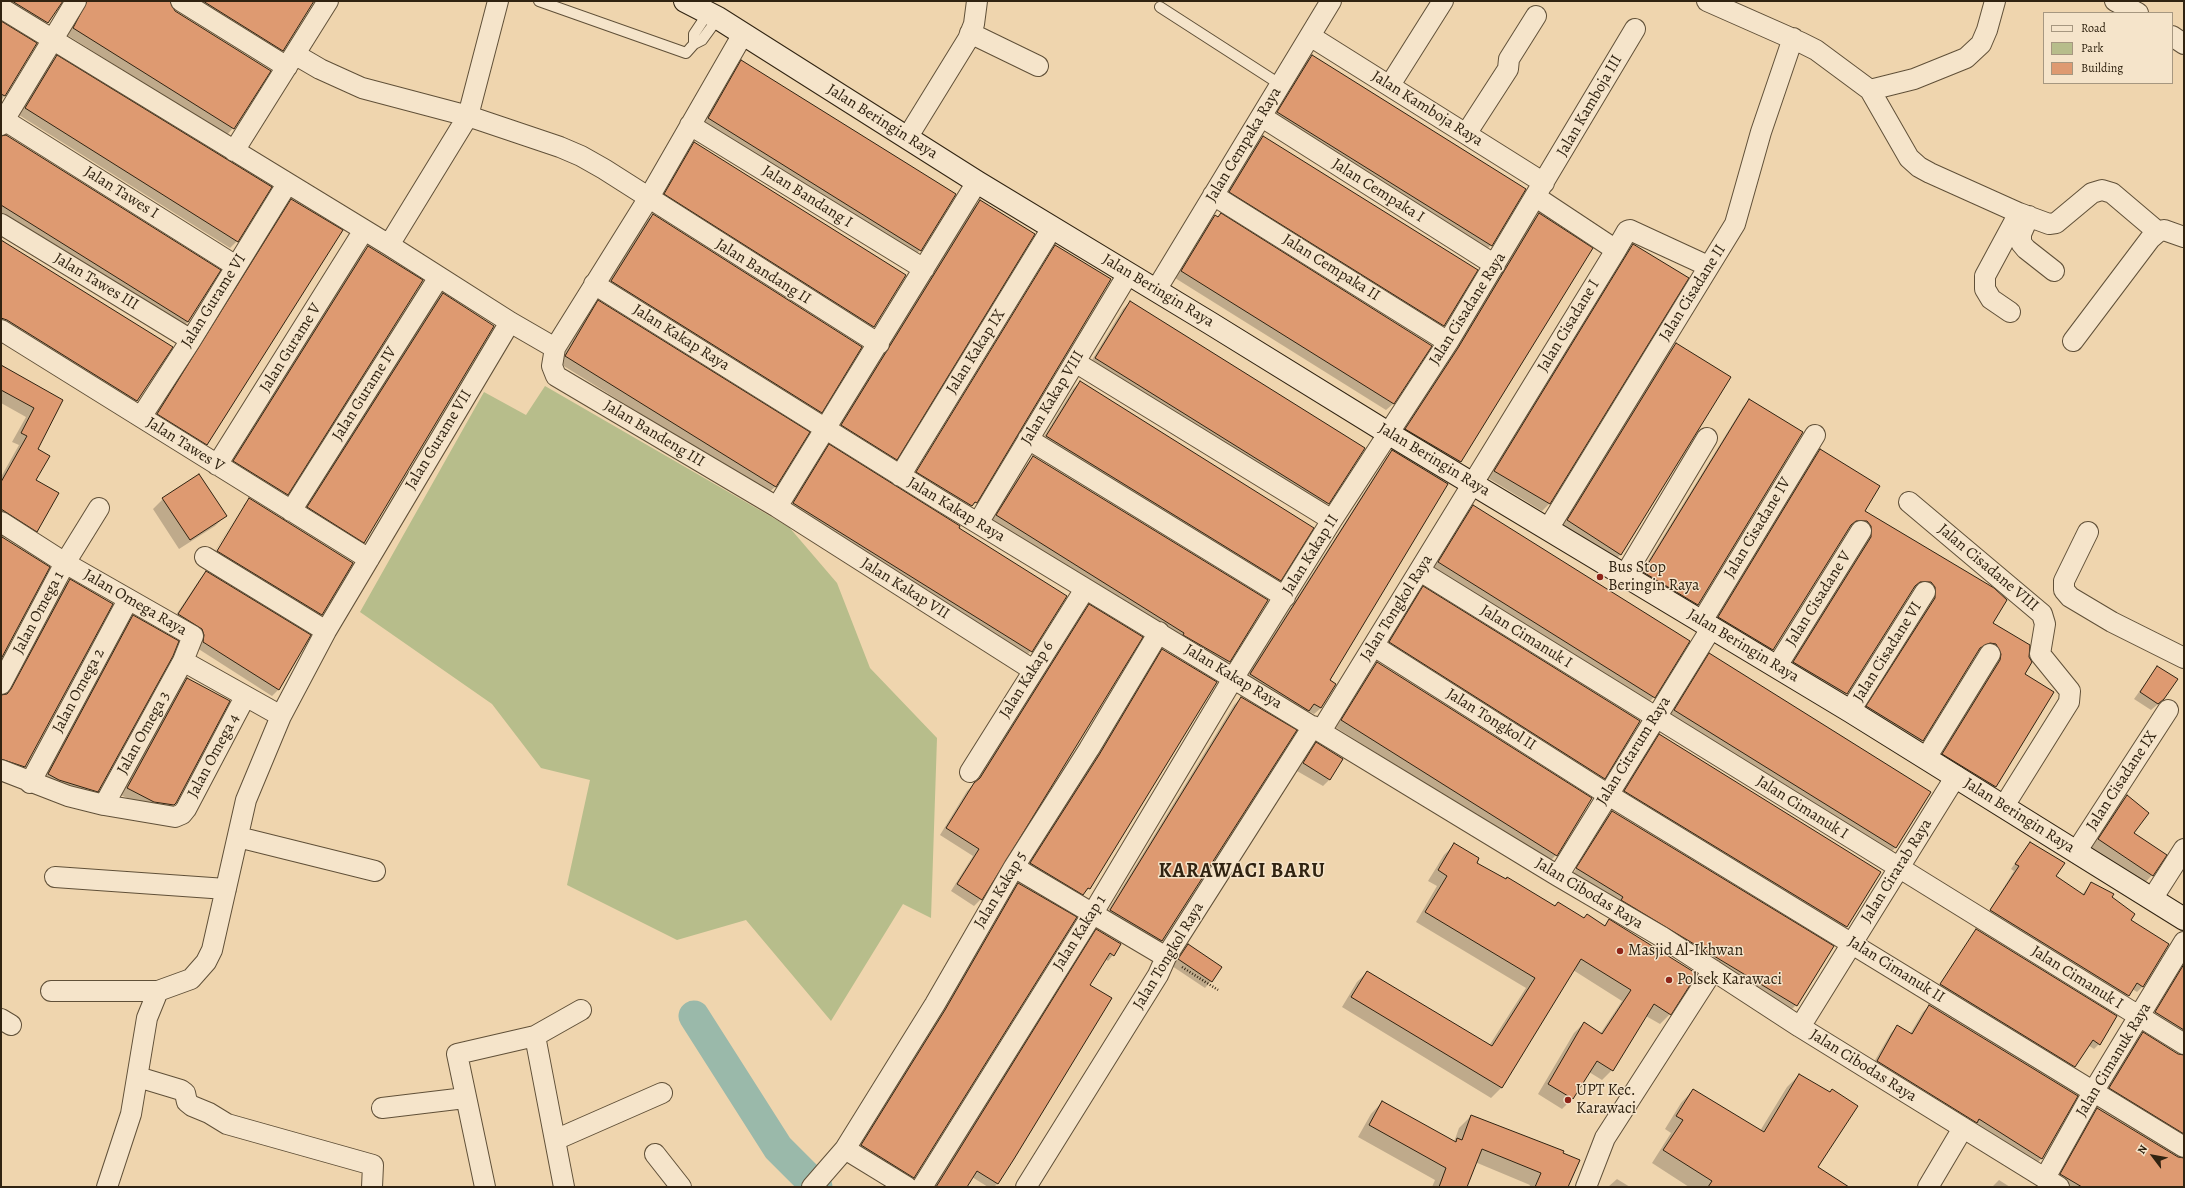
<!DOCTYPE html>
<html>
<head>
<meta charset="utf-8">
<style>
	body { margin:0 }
	#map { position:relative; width:2185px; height:1188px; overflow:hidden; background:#efd5ae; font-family:Alegreya,serif }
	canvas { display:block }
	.frame { position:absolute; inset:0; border:2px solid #302311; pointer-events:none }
	.legend { position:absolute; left:2043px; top:12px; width:130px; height:72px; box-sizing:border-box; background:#f5e4ca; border:1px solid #a69780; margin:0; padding:5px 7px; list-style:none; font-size:12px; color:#302311 }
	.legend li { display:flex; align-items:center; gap:8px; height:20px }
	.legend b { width:20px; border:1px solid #a69780 }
	.north { position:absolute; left:2133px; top:1136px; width:40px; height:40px; -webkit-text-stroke:3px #f5e4ca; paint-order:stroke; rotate:302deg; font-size:11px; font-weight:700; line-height:16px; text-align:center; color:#302311 }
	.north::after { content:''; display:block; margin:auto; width:14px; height:18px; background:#302311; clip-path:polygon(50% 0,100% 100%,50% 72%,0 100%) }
</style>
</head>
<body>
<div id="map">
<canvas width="2185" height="1188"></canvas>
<div class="frame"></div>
<ul class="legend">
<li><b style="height:5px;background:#f5e4ca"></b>Road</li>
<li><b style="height:11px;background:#b7bd8b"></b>Park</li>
<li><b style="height:11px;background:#de9a71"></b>Building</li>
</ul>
<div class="north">N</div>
</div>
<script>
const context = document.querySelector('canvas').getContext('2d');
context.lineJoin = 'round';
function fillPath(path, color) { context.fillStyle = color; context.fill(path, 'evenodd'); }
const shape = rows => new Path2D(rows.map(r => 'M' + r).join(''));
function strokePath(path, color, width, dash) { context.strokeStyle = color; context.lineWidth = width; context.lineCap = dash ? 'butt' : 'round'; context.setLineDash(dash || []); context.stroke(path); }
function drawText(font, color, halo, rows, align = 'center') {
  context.font = font + ' Alegreya,serif'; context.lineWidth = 3; context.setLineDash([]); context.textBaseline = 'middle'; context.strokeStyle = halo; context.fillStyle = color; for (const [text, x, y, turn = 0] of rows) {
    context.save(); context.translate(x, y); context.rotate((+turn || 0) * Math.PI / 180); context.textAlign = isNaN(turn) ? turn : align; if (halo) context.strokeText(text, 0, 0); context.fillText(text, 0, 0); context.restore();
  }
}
fillPath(shape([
	[545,386,789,527,837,583,870,668,937,738,931,918,903,904,831,1021,746,920,677,940,567,885,590,780,541,768,492,704,360,612,484,392,526,415]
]), '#b7bd8b');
fillPath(shape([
	[1,1,62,1,40,29],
	[79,1,168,1,233,128,227,135,67,35,81,9],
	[186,1,313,1,282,50,276,57],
	[1,23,36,44,1,101],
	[1312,56,1524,190,1491,245,1484,252,1271,119,1305,63],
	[57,57,237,241,230,248,19,115,50,63],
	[741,61,920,250,914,257,702,125,735,68],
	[1,136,219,270,188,322,181,328,1,215],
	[1263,137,1443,325,1437,332,1223,199,1256,144],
	[694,143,905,275,873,327,867,333,658,201,688,150],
	[292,200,207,444,200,451,151,421,285,207],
	[980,201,896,459,889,466,835,432,973,208],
	[1539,214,1591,249,1460,462,1453,468,1399,436,1451,356,1532,221],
	[653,215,821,412,814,419,605,288,646,221],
	[1215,216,1431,346,1393,404,1386,410,1175,278,1208,223],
	[1,241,137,401,130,407,1,329],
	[1633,245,1687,278,1549,504,1542,511,1488,478,1626,252],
	[1055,246,976,502,969,509,910,479,1049,253],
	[1049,253,1052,253,914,477,913,475],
	[368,247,287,494,280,501,227,468,361,254],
	[443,294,364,542,357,549,301,514,436,301],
	[598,302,808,433,775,487,768,493,559,363,592,308],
	[1130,302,1364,449,1328,503,1321,510,1089,365,1123,309],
	[1676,344,1729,377,1620,555,1613,562,1561,527,1669,351],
	[1,365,62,401,37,449,35,480,37,531,28,540,1,524,1,477,19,445,12,442,26,417,1,403],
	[1080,382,1280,580,1273,587,1040,443,1073,389],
	[1750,400,1697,604,1691,611,1637,579,1743,407],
	[829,446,1031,651,1024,658,787,510,822,452],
	[1392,451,1321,708,1314,714,1308,711,1302,717,1244,681,1386,458],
	[1820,451,1863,512,1992,623,2023,674,2053,693,1995,787,1988,793,1936,761,1993,668,1995,661,1982,649,1976,652,1922,741,1915,747,1860,714,1928,606,1929,594,1924,588,1913,588,1846,694,1839,701,1787,669,1864,545,1865,533,1854,526,1849,527,1772,650,1766,656,1712,624,1813,457],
	[1034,457,1229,661,1222,668,990,522,1027,464],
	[163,499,225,516,215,526,179,549,153,509],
	[250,499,321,614,315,621,211,558,243,506],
	[243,506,246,506,215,555,213,554],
	[1473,507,1654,697,1647,704,1432,569,1466,513],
	[206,572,279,689,272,696,197,648,172,621,200,579],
	[70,580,25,767,18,773,1,767,1,695,6,695,63,587],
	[1423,588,1604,778,1597,785,1383,649,1417,594],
	[1089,606,1141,637,981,899,974,906,951,891,973,856,940,835,967,791,976,782,1082,612],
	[133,616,97,791,91,798,42,781,126,623],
	[1162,650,1089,888,1076,901,1024,870,1092,763,1156,657],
	[1709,655,1929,793,1895,848,1888,855,1668,717,1703,661],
	[1377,663,1556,855,1549,862,1335,727,1371,670],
	[2157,667,2164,699,2151,710,2134,699],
	[187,679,174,804,167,811,147,808,121,795,180,686],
	[1241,698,1295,731,1162,941,1155,948,1104,917,1234,705],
	[1660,735,1879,872,1846,926,1839,933,1618,798,1653,742],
	[1316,744,1341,759,1329,780,1323,786,1297,771],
	[2127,796,2133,833,2152,875,2143,885,2090,848,2117,806],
	[1612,812,1796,1005,1789,1012,1572,876,1605,819],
	[2030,843,2054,876,2082,895,2091,883,2111,898,2130,920,2142,987,2137,992,2132,989,2123,1001,1986,916,2014,871,2011,869],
	[1454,845,1475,863,1554,906,1558,903,1583,919,1604,926,1609,921,1670,1014,1660,1024,1646,1016,1612,1070,1602,1080,1589,1072,1572,1099,1562,1109,1538,1094,1574,1033,1584,1023,1600,1034,1622,1001,1573,970,1501,1088,1491,1098,1342,1007,1357,982,1367,972,1489,1046,1526,988,1416,922,1437,886,1428,881,1444,855],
	[1018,884,1075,918,913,1178,906,1184,855,1152,996,921,1012,891],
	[1097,930,1113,955,1108,961,1105,959,1089,985,1111,999,997,1184,994,1187,988,1187,972,1177,965,1187,934,1187,1091,936],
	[1976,930,2116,1016,2099,1044,2094,1049,2088,1045,2069,1071,1936,990],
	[1188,945,1211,981,1205,988,1172,966],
	[2184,962,2184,1040,2150,1019],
	[1929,1006,2077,1096,2041,1159,2035,1165,1871,1067,1891,1033,1897,1026,1910,1034,1923,1012],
	[2143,1033,2178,1055,2184,1055,2184,1143,2104,1094,2137,1039],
	[1799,1075,1817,1167,1848,1187,1689,1187,1652,1163,1671,1133,1665,1129,1681,1103,1693,1090,1760,1131,1787,1087],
	[1382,1102,1454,1142,1459,1128,1471,1116,1567,1187,1529,1187,1530,1185,1475,1162,1466,1187,1432,1187,1435,1180,1358,1137,1371,1114],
	[2098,1109,2178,1158,2184,1158,2184,1187,2066,1187,2055,1180,2092,1115],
	[1617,1179,1630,1187,1608,1187],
	[1999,1180,2010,1187,1992,1187]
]), '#0003');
strokePath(shape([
	[694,1016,778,1148,817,1187]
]), '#9ab9aa', 31);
const building = shape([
	[12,1,63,1,48,23,12,1],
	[87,1,170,1,175,11,271,71,234,129,73,28,87,1],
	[203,1,314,1,283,51,203,1],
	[1,21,37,43,5,96,1,94,1,21],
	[57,55,272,187,238,242,25,108,57,55],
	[1312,55,1526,189,1492,246,1277,112,1312,55],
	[741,60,956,194,921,251,708,118,741,60],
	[6,135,221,270,188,322,1,205,1,136,6,135],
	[1263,136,1478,270,1444,326,1229,192,1263,136],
	[694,142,906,275,874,327,664,194,694,142],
	[291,199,343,230,207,445,157,414,291,199],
	[980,200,1035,234,897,460,841,425,980,200],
	[1221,213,1432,346,1394,404,1181,271,1215,215,1218,217,1221,213],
	[1539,213,1593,248,1461,462,1405,429,1458,348,1539,213],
	[653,214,862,347,822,413,611,281,653,214],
	[1,240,173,347,137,401,7,320,1,318,1,240],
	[1633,244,1689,278,1550,504,1494,471,1633,244],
	[1055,245,1111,279,977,503,975,502,972,506,916,472,1055,245],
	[368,246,423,280,288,495,233,461,368,246],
	[443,293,494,326,364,543,307,507,443,293],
	[598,300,810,432,776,487,565,356,598,300],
	[1130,301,1365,448,1329,504,1095,358,1130,301],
	[1676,343,1731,377,1621,555,1567,520,1676,343],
	[1,365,63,400,38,449,50,456,36,480,59,493,37,532,1,509,1,482,27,436,21,433,34,408,1,390,1,365],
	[1080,381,1314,528,1281,581,1046,436,1080,381],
	[1749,399,1803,432,1698,605,1643,572,1749,399],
	[829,444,960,526,959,528,1067,596,1032,652,793,503,829,444],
	[1820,449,1880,486,1865,511,1994,588,2007,600,1993,623,2030,645,2029,657,2032,662,2025,674,2054,692,1996,787,1942,754,2000,660,2001,654,1996,644,1990,643,1980,648,1923,741,1866,706,1935,598,1935,587,1931,582,1920,582,1915,586,1847,694,1793,662,1871,537,1871,526,1867,521,1856,521,1851,525,1773,650,1718,617,1820,449],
	[1392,450,1448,484,1330,680,1336,684,1321,708,1314,704,1309,711,1250,674,1392,450],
	[1033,456,1268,600,1230,662,1183,635,1184,633,996,515,1033,456],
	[199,474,227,516,190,540,162,498,199,474],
	[249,498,353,563,322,615,217,551,249,498],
	[1473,505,1690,641,1655,698,1438,562,1473,505],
	[2,537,50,567,1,659,1,539,2,537],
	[206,571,311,635,279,690,203,642,204,635,202,629,178,614,206,571],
	[70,579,113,604,25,767,1,759,1,695,7,694,11,689,70,579],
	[1423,586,1640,721,1605,779,1389,642,1423,586],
	[1089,604,1143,637,982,900,957,884,979,849,946,828,974,783,980,778,1089,604],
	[133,615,179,641,173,656,98,792,59,780,48,774,133,615],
	[1162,649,1217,682,1090,889,1088,888,1083,895,1030,863,1099,755,1162,649],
	[1709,653,1931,792,1896,848,1674,710,1709,653],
	[1377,662,1592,798,1557,856,1341,720,1377,662],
	[2157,666,2178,679,2164,699,2158,704,2140,692,2157,666],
	[187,678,230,701,176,803,174,805,154,802,127,788,187,678],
	[1241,697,1297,730,1162,941,1110,910,1241,697],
	[1659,734,1881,872,1847,927,1624,791,1659,734],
	[1316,742,1343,759,1330,780,1303,763,1316,742],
	[2127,795,2149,813,2134,833,2167,855,2153,876,2098,839,2127,795],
	[1612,811,1834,946,1797,1006,1621,900,1623,897,1620,895,1576,868,1612,811],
	[2030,842,2065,863,2056,876,2084,895,2091,882,2114,894,2112,897,2135,914,2131,920,2169,944,2143,987,2137,983,2129,996,1990,910,2019,866,2015,864,2030,842],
	[1454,843,1479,858,1477,863,1506,879,1507,877,1555,906,1558,902,1584,918,1587,914,1605,926,1609,919,1697,974,1671,1015,1654,1004,1613,1071,1597,1061,1573,1099,1548,1084,1584,1022,1602,1034,1631,990,1581,959,1502,1088,1351,997,1367,971,1492,1046,1535,978,1425,912,1447,876,1438,870,1454,843],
	[1018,883,1077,917,914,1178,861,1145,945,1010,1018,883],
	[1096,929,1121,944,1114,956,1110,953,1090,985,1112,998,1014,1159,998,1184,977,1171,967,1187,936,1187,1096,929],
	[1976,929,2117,1016,2100,1045,2093,1040,2075,1067,1940,984,1976,929],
	[1188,944,1222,967,1212,982,1178,959,1188,944],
	[2184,964,2184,1030,2155,1012,2184,964],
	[1929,1005,2078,1096,2042,1159,1979,1119,1977,1123,1877,1061,1897,1025,1912,1034,1929,1005],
	[2143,1032,2178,1054,2184,1055,2184,1134,2109,1088,2143,1032],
	[1799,1074,1830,1092,1832,1089,1858,1106,1818,1167,1849,1187,1708,1187,1712,1181,1663,1150,1683,1120,1676,1116,1693,1089,1764,1132,1799,1074],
	[1382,1101,1456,1142,1457,1138,1462,1140,1471,1115,1564,1151,1563,1153,1580,1160,1568,1187,1535,1187,1541,1173,1482,1149,1467,1187,1439,1187,1446,1168,1369,1125,1382,1101],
	[2097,1108,2178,1157,2184,1158,2184,1187,2082,1187,2060,1174,2097,1108]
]);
fillPath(building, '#de9a71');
strokePath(building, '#302311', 1);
const lane = shape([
	[539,1,686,53,694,44,702,40,718,18],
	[1160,7,1281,85],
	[694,44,694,34,708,13]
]);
const street = shape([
	[181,1,287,67],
	[1707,1,1802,43,1816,50,1870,90,1909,158,1919,167,1930,173,2019,213,2049,224,2056,223,2092,193,2102,190,2112,193,2158,232],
	[2115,1,2138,13],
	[1,8,389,245,510,322,555,348],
	[970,33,1038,66],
	[743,34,648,199,555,348,552,366,556,376,777,507,1033,670],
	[1310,36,1544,183],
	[2172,36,2184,44],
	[296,55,320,69,362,88,468,116,560,147,581,156,604,169,879,344],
	[1390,85,1443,1],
	[1870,90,1914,79,1966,58,1981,44,1987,30,1995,1],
	[1262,117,1495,265],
	[1,118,236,266],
	[1,125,76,1],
	[690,125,924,269],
	[1466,134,1508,69,1509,59,1536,16],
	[907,138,968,39,974,24,977,1],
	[234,151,328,1],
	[1213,195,1448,342],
	[2029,216,2021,234,2021,243,2026,249,2054,271],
	[1,224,191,340],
	[389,245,468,116,498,1],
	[1616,250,1627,231,1630,230,1708,266],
	[594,284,938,499,1558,876,1662,937,1800,1027,2059,1187],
	[1156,290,1331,1],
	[2010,312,1991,299,1985,289,1985,276,2019,213],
	[1,330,369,559],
	[2073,341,2150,239,2158,232,2164,230,2184,237],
	[1075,362,1332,520],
	[141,417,191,340,287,184],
	[1028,439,1285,597],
	[217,465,364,230],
	[900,476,1052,228],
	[1909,502,2042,614,2045,624,2040,654,2070,691,2069,702,2004,806],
	[777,507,977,182],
	[291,511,439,277],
	[1,522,65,563,193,636,183,661,104,805],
	[978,523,1128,274],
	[1548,529,1735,224,1761,132,1793,38],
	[2088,532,2064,581,2064,590,2070,597,2112,622,2184,658],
	[205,557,326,631],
	[1420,571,2184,1044],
	[1625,575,1707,438],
	[1702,621,1815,435],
	[1374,646,1607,794,2184,1147],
	[183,661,281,716],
	[1777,666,1861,531],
	[1,684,65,563,99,508],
	[1850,711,1925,592],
	[1321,731,1616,250,1536,197],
	[1926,758,1990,654],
	[1,770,68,796,104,805,175,817,182,814,186,809,245,697],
	[970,772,1085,589],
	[30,783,128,600],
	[238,837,375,871],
	[2076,852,2168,710],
	[1014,867,1166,957],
	[1558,876,1712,627],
	[55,877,226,889],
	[2152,899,2184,849],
	[51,991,158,991],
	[1,1019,11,1025],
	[1800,1027,1956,776],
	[535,1036,564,1187],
	[138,1077,181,1090,185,1093,187,1102,192,1106,209,1113,227,1124,373,1165,372,1187],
	[382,1108,465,1098],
	[555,1140,662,1093],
	[845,1149,907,1187],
	[655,1154,681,1187],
	[2045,1178,2093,1092,2184,942],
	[107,1187,131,1114,147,1018,158,991,191,979,206,962,212,950,246,800,281,716,326,631,510,322],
	[485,1187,457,1054,535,1036,581,1010],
	[812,1187,845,1149,935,1004,1014,867,1089,749,1159,632],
	[922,1187,1093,913,1234,677,1332,520,1448,342,1635,29],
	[1026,1187,1158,975,1166,957,1313,726],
	[1586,1187,1605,1138,1713,970],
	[1928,1187,1963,1128]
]);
const secondary = shape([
	[685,1,718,18,977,182,1210,323,1388,433,1850,711,2184,919]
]);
strokePath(lane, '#605038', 12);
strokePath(street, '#605038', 22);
strokePath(secondary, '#302311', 24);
strokePath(shape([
	[1182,967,1218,990]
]), '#302311', 2.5, [1, 2]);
strokePath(lane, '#f5e4ca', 10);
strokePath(street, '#f5e4ca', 20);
strokePath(secondary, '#f5e4ca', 22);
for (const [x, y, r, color] of [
	[1600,577,4,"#8f2418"],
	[1620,951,4,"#8f2418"],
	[1669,980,4,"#8f2418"],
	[1568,1100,4,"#8f2418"]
]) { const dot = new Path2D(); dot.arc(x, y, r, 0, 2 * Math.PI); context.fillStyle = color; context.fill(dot); strokePath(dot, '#f5e4ca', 1.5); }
drawText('16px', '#302311', '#f5e4ca', [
	["Jalan Kamboja III",1590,106,-60],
	["Jalan Kamboja Raya",1427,109,32],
	["Jalan Beringin Raya",882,122,32],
	["Jalan Cempaka Raya",1244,145,-59],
	["Jalan Cempaka I",1378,191,32],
	["Jalan Tawes I",121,193,32],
	["Jalan Bandang I",807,197,32],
	["Jalan Cempaka II",1331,268,32],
	["Jalan Bandang II",763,272,32],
	["Jalan Tawes III",96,282,31],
	["Jalan Beringin Raya",1158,291,31],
	["Jalan Cisadane II",1693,293,-58],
	["Jalan Gurame VI",214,301,-58],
	["Jalan Cisadane Raya",1468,309,-58],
	["Jalan Cisadane I",1569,326,-59],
	["Jalan Kakap Raya",681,338,32],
	["Jalan Gurame V",291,348,-58],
	["Jalan Kakap IX",976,352,-58],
	["Jalan Gurame IV",365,394,-58],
	["Jalan Kakap VIII",1053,398,-59],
	["Jalan Bandeng III",654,434,31],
	["Jalan Gurame VII",439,440,-59],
	["Jalan Tawes V",185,445,32],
	["Jalan Beringin Raya",1434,460,31],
	["Jalan Kakap Raya",956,510,31],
	["Jalan Cisadane IV",1758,528,-59],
	["Jalan Kakap II",1311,555,-58],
	["Jalan Cisadane VIII",1988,568,40],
	["Jalan Kakap VII",905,589,32],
	["Jalan Cisadane V",1819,599,-58],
	["Jalan Omega Raya",135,603,30],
	["Jalan Tongkol Raya",1397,608,-58],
	["Jalan Omega 1",39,613,-62],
	["Jalan Cimanuk I",1526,637,32],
	["Jalan Beringin Raya",1743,646,31],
	["Jalan Cisadane VI",1888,652,-58],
	["Jalan Kakap Raya",1233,677,31],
	["Jalan Kakap 6",1027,680,-58],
	["Jalan Omega 2",79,691,-62],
	["Jalan Tongkol II",1491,720,32],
	["Jalan Omega 3",144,733,-61],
	["Jalan Citarum Raya",1634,751,-58],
	["Jalan Omega 4",214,756,-62],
	["Jalan Cisadane IX",2122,781,-57],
	["Jalan Cimanuk I",1802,808,32],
	["Jalan Beringin Raya",2019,816,32],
	["Jalan Cirarab Raya",1897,871,-58],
	["Jalan Kakap 5",1001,890,-59],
	["Jalan Cibodas Raya",1589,894,31],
	["Jalan Kakap 1",1080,933,-58],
	["Jalan Tongkol Raya",1169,956,-59],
	["Jalan Cimanuk II",1896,970,32],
	["Jalan Cimanuk I",2077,978,32],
	["Jalan Cimanuk Raya",2114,1060,-59],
	["Jalan Cibodas Raya",1863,1066,32]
]);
drawText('16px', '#302311', '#f5e4ca', [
	["Bus Stop",1608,568],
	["Beringin Raya",1608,586],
	["Masjid Al-Ikhwan",1628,951],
	["Polsek Karawaci",1677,980],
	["UPT Kec.",1576,1091],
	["Karawaci",1576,1109]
], 'left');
context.letterSpacing = '1px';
drawText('bold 20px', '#302311', '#f5e4ca', [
	["KARAWACI BARU",1242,872]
]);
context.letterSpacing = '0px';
</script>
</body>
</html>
